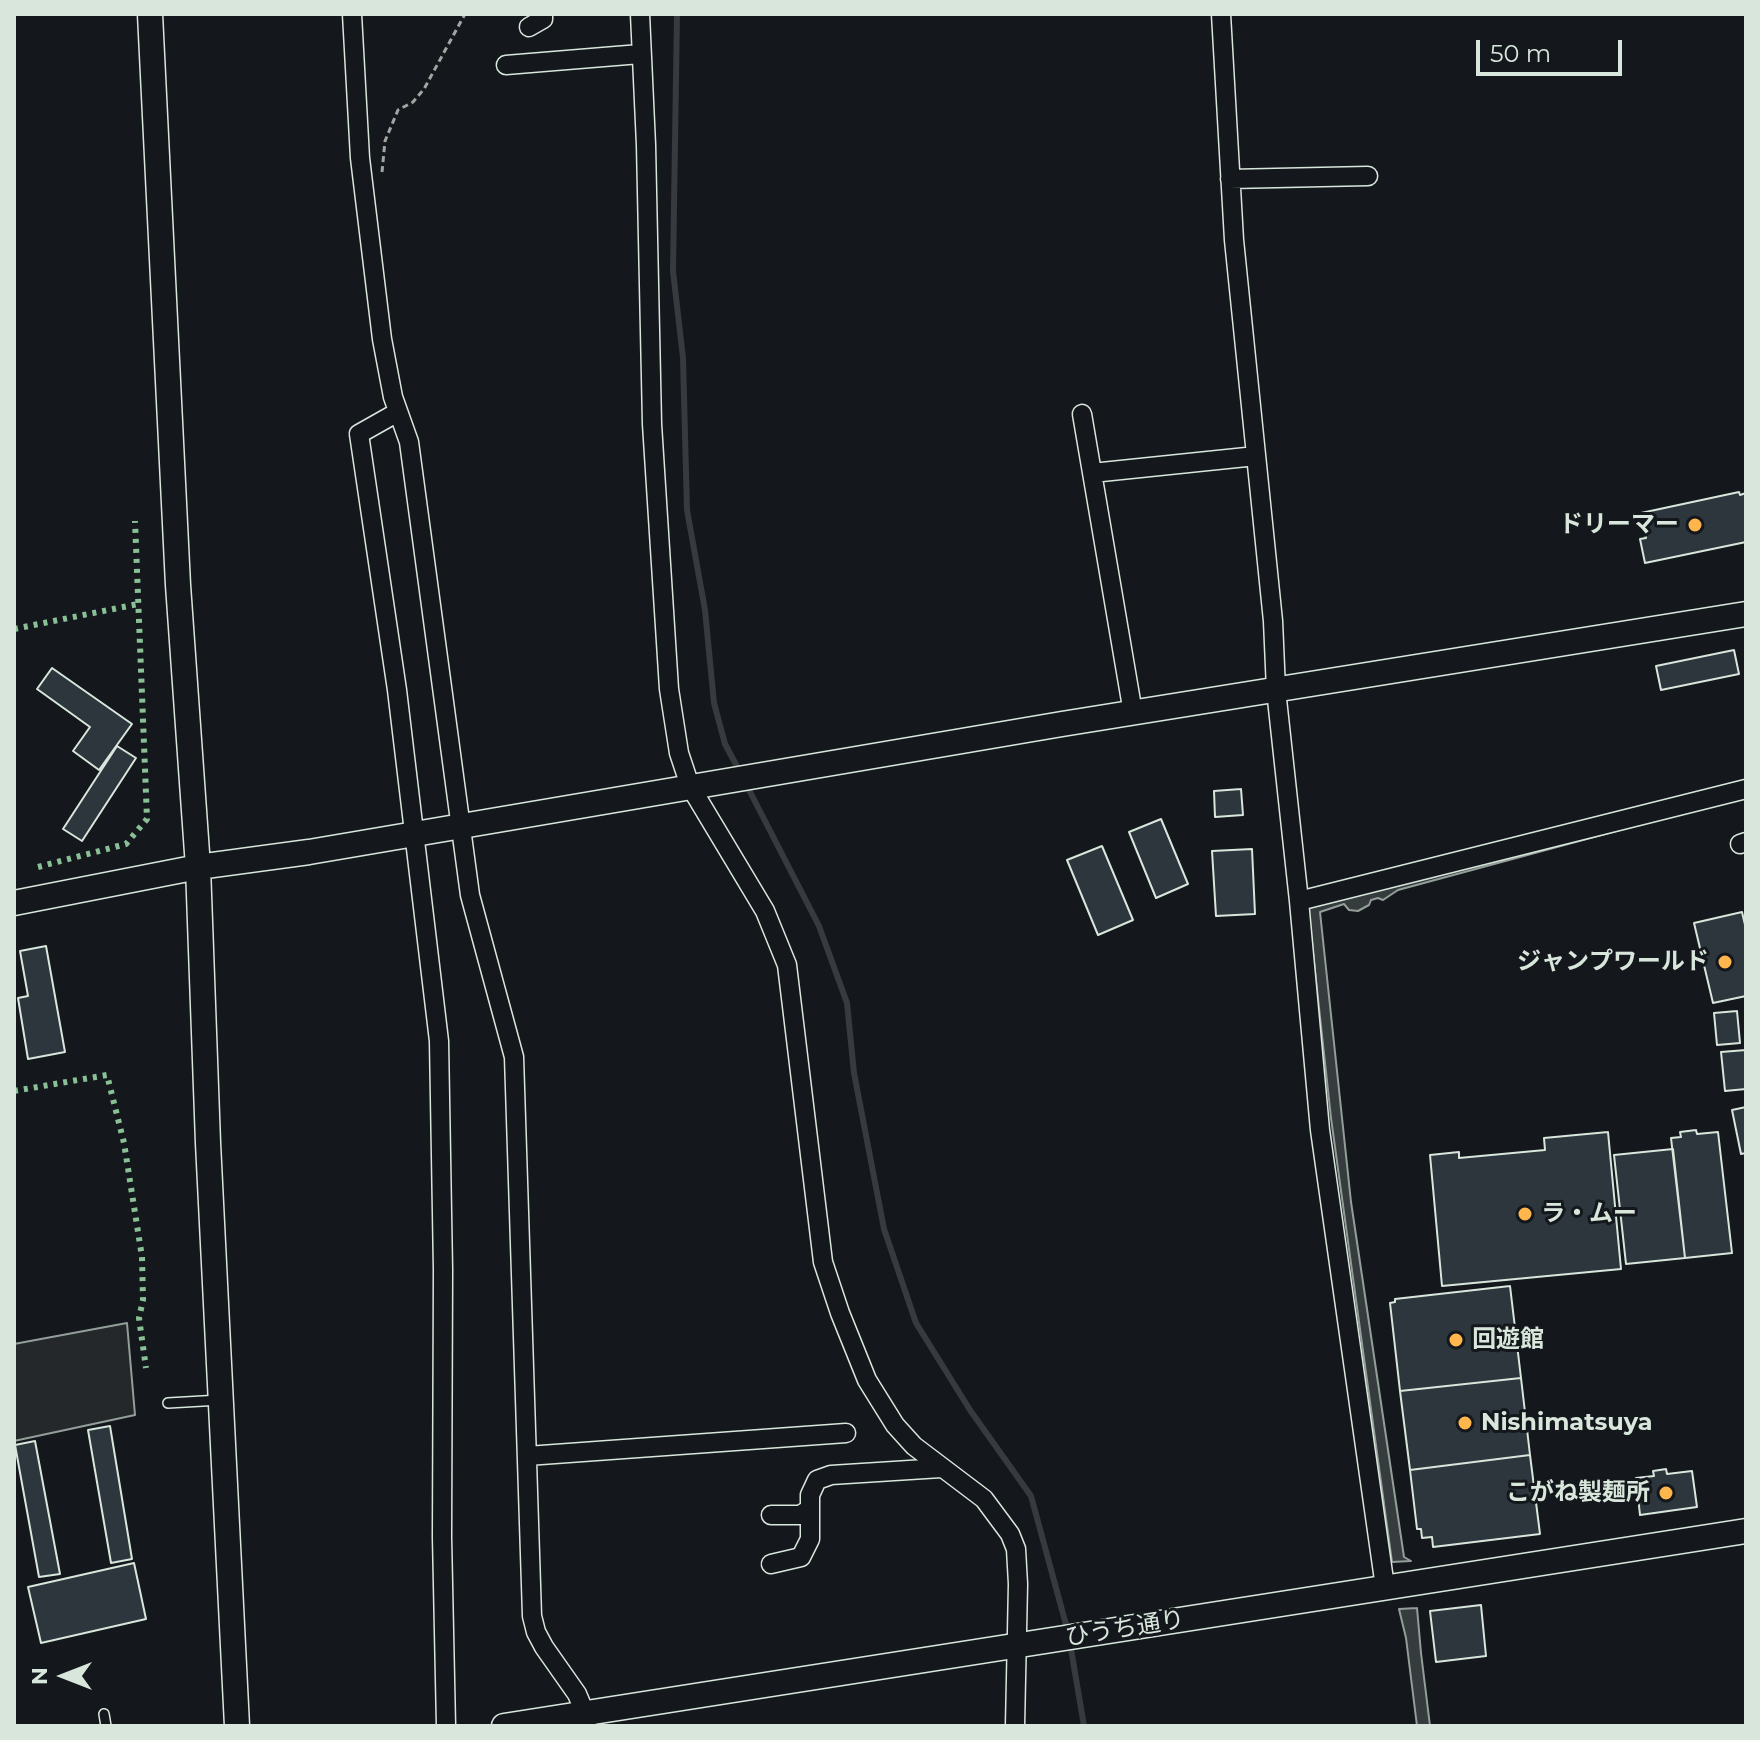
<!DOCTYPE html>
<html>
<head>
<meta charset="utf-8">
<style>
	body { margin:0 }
	#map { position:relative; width:1760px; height:1740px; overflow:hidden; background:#14181c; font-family:Montserrat,sans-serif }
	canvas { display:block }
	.frame { position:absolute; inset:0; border:16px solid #d8e6dc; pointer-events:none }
	.north { position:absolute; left:24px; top:1636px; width:80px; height:80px; -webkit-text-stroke:6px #14181c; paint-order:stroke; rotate:270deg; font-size:22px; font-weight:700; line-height:32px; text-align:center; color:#d8e6dc }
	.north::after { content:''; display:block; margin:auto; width:28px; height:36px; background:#d8e6dc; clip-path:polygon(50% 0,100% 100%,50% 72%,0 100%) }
	.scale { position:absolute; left:1476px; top:40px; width:146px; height:36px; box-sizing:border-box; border:4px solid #d8e6dc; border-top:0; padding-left:10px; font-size:24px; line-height:28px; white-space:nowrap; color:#d8e6dc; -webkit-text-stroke:6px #14181c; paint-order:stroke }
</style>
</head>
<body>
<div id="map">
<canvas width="1760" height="1740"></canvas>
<div class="frame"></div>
<div class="north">N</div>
<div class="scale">50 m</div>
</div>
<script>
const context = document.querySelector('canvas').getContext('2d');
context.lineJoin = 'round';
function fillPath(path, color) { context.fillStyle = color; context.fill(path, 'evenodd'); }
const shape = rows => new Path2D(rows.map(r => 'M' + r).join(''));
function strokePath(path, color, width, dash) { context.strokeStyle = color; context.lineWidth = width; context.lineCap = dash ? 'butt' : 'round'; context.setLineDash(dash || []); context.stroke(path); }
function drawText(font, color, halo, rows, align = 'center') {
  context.font = font + ' Montserrat,"Noto Sans JP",sans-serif'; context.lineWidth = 6; context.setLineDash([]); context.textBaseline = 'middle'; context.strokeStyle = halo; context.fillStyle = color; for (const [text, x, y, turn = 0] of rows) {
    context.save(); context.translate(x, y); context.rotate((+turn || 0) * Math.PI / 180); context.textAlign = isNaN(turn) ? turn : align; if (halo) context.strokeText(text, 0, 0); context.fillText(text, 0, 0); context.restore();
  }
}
const parking = shape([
	[127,1323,135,1415,14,1441,14,1344,127,1323]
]);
fillPath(parking, '#24282b');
strokePath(parking, '#939e99', 2);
const water = shape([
	[1657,820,1398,890,1383,900,1378,898,1371,900,1369,905,1358,911,1349,910,1344,904,1320,912,1351,1202,1404,1557,1411,1561,1392,1562,1331,1118,1308,906,1657,820],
	[1417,1608,1421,1653,1430,1726,1417,1726,1406,1638,1399,1609,1417,1608]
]);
fillPath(water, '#363b3e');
strokePath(water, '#939e99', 2);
strokePath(shape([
	[677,14,673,271,683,358,687,510,705,610,714,703,725,744,740,772],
	[745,782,819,926,847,1003,854,1073,884,1229,916,1323,970,1410,1031,1496,1068,1632],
	[1070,1643,1084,1726]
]), '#363b3e', 6);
const building = shape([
	[1739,492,1740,495,1746,493,1746,542,1645,563,1640,539,1646,538,1641,513,1739,492],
	[1734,650,1739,674,1661,690,1656,666,1734,650],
	[52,668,132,724,99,770,73,751,90,727,37,689,52,668],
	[117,746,136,758,82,841,63,829,117,746],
	[1241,789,1243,815,1215,817,1214,791,1241,789],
	[1161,819,1188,884,1156,898,1129,832,1161,819],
	[1102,846,1133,920,1098,935,1067,860,1102,846],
	[1252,849,1255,914,1216,916,1212,851,1252,849],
	[1742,912,1746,929,1746,996,1713,1003,1694,923,1742,912],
	[46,946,65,1052,28,1059,18,998,28,996,20,951,46,946],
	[1737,1011,1740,1043,1717,1045,1714,1013,1737,1011],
	[1746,1050,1746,1089,1725,1091,1721,1052,1746,1050],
	[1746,1107,1746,1153,1741,1154,1732,1110,1746,1107],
	[1696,1130,1697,1134,1718,1132,1732,1253,1685,1258,1671,1138,1681,1137,1680,1132,1696,1130],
	[1608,1132,1621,1269,1442,1286,1430,1155,1459,1152,1459,1158,1545,1150,1544,1138,1608,1132],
	[1673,1149,1685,1258,1626,1264,1614,1155,1673,1149],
	[1510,1286,1521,1378,1400,1391,1390,1303,1395,1302,1395,1299,1510,1286],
	[1521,1378,1530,1455,1410,1470,1400,1391,1521,1378],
	[110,1426,132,1559,111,1563,88,1430,110,1426],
	[35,1441,60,1574,39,1577,15,1445,35,1441],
	[1530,1455,1540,1534,1433,1547,1432,1537,1422,1538,1421,1529,1417,1529,1410,1470,1530,1455],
	[1666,1469,1667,1474,1692,1471,1697,1507,1640,1515,1636,1478,1654,1476,1653,1471,1666,1469],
	[134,1563,146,1619,41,1643,28,1587,134,1563],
	[1481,1605,1486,1656,1436,1662,1430,1611,1481,1605]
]);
fillPath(building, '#2c363c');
strokePath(building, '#d8e6dc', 2);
const lane = shape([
	[168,1403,220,1400],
	[104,1714,106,1726]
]);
const street = shape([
	[352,14,360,158,382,339,393,397,409,442,470,895,514,1057,532,1616,536,1632,544,1647,577,1694,585,1713,587,1726],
	[640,14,646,145,652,424,669,689,679,753,690,786,765,911,787,965,823,1262,840,1313,867,1380,895,1425,914,1446,984,1499,1010,1534,1016,1549,1018,1584,1015,1726],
	[1221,14,1234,240,1273,621,1276,690,1299,901,1320,1130,1385,1587],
	[529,27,543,19,543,14],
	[506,65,640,54],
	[1230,179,1368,176],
	[398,412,359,434,397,690,439,1041,443,1270,442,1537,446,1726],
	[1082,414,1133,713],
	[1092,473,1256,456],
	[1740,844,1746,842],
	[1299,901,1746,789],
	[527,1456,846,1433],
	[771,1515,800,1515,810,1509],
	[771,1564,801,1557,810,1539,810,1495,817,1480,831,1475,941,1468]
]);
const secondary = shape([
	[150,14,178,585,198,867,208,1143,237,1726],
	[14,903,198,867,309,852,1062,724,1746,614],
	[504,1726,1746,1531]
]);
strokePath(lane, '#d8e6dc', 12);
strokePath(street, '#d8e6dc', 21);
strokePath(secondary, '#d8e6dc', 27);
strokePath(shape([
	[382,172,385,141,398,110,413,102,424,89,465,14]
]), '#9da8a2', 3, [6, 4]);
strokePath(lane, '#14181c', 9);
strokePath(street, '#14181c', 18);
strokePath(secondary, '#14181c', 24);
strokePath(shape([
	[14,629,138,604],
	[38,867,126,844,147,819,135,521],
	[14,1091,107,1075,124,1143,142,1257,143,1300,139,1318,146,1368]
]), '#8ac095', 6, [4, 6]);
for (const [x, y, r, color] of [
	[1695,525,8,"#ffb74d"],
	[1725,962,8,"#ffb74d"],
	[1525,1214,8,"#ffb74d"],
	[1456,1340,8,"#ffb74d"],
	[1465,1423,8,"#ffb74d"],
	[1666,1493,8,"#ffb74d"]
]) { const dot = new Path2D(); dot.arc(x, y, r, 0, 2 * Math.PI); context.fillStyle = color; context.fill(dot); strokePath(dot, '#14181c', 3); }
drawText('bold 24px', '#d8e6dc', '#14181c', [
	["ドリーマー",1679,525],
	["ジャンプワールド",1709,962],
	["ラ・ムー",1541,1214,"left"],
	["回遊館",1472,1340,"left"],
	["Nishimatsuya",1481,1423,"left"],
	["こがね製麺所",1650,1493]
], 'right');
drawText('24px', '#d8e6dc', '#14181c', [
	["ひうち通り",1125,1629,-9]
]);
</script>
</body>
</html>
